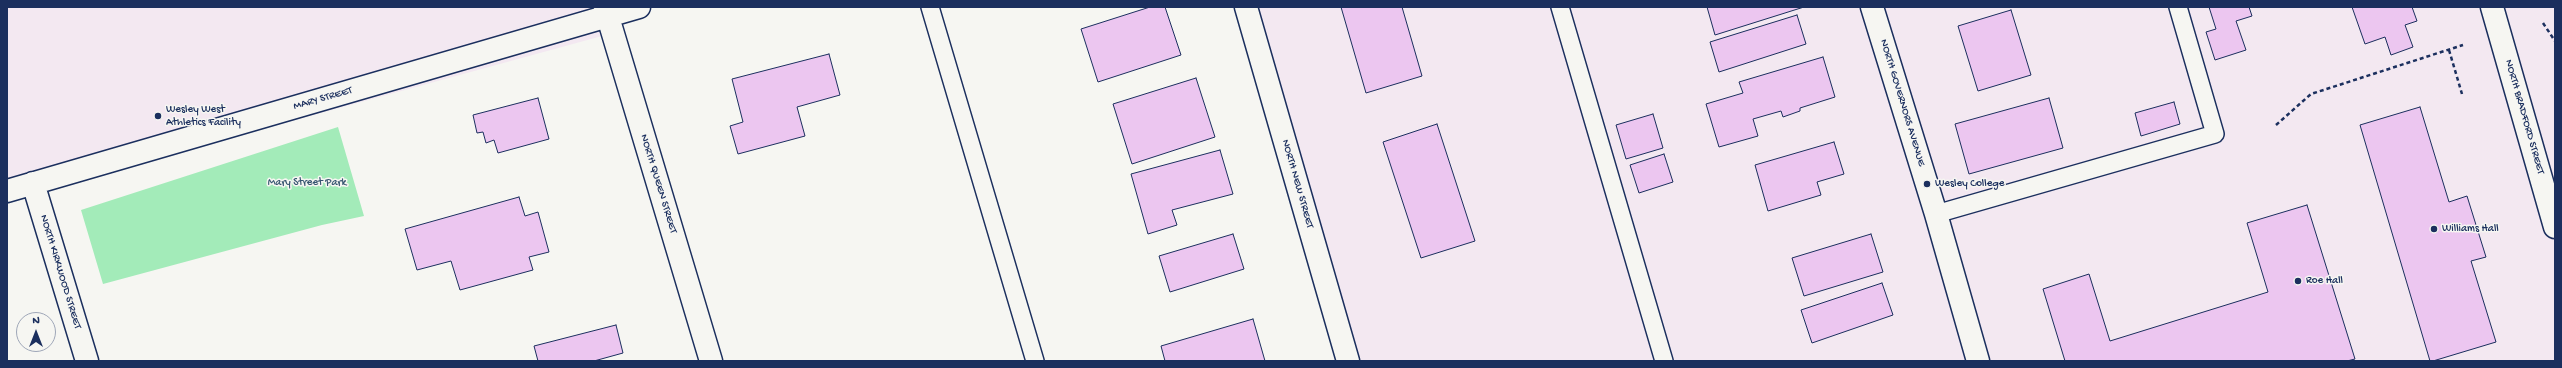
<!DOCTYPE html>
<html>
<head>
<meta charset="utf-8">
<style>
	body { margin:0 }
	#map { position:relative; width:2562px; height:368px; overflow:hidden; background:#f6f6f2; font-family:"Gochi Hand",sans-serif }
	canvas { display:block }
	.frame { position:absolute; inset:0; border:8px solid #1b2f5e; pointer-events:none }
	.north { position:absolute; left:16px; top:312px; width:40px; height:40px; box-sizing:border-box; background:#f6f6f2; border:1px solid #9ea6b7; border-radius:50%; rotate:0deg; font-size:11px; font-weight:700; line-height:16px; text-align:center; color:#1b2f5e }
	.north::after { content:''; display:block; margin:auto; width:14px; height:18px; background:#1b2f5e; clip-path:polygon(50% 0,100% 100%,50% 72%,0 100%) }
</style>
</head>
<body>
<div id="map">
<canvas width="2562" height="368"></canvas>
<div class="frame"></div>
<div class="north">N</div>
</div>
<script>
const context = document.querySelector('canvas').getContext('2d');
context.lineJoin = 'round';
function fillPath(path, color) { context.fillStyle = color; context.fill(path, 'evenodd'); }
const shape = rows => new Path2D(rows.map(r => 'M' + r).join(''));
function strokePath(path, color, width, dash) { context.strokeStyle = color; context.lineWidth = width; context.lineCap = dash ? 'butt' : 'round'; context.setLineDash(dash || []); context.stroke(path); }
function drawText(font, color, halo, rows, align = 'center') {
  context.font = font + ' "Gochi Hand",sans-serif'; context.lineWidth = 3; context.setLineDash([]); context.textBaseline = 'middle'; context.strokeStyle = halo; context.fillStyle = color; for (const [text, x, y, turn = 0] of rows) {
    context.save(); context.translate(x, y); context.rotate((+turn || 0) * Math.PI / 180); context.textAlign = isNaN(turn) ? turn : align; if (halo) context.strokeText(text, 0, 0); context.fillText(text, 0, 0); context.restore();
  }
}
fillPath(shape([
	[7,7,605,7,613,33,7,199],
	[1246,7,2555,7,2555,361,1350,361]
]), '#f3e8f1');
fillPath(shape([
	[338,127,364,216,322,225,103,284,81,210]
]), '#a3ebb9');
const building = shape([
	[1150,7,1165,7,1181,55,1098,82,1081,29,1150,7],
	[1341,7,1402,7,1422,76,1366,93,1341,7],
	[1707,7,1804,7,1715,35,1707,7],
	[2209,7,2249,7,2252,16,2236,21,2246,50,2215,60,2206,32,2216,29,2209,7],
	[2352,7,2412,7,2417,21,2405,25,2413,47,2391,55,2385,37,2365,44,2352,7],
	[2011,10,2031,75,1978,91,1958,26,2011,10],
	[1797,15,1806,44,1719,72,1710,42,1797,15],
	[829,54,840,95,797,107,805,136,738,154,730,126,743,122,732,79,829,54],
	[1823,57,1835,97,1800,108,1800,111,1783,117,1781,111,1753,119,1758,136,1719,147,1706,104,1743,93,1739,82,1823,57],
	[1196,78,1215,137,1132,164,1113,104,1196,78],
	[538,98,549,139,498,153,494,140,486,143,483,132,477,133,473,115,538,98],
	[2049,98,2063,148,1969,174,1955,124,2049,98],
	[2174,102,2180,124,2141,136,2135,113,2174,102],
	[2420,107,2449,202,2467,196,2486,257,2471,261,2496,342,2433,361,2430,361,2360,125,2420,107],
	[1653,114,1663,148,1626,159,1616,125,1653,114],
	[1437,124,1475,241,1421,258,1383,142,1437,124],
	[1834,142,1844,174,1817,182,1821,195,1768,211,1755,165,1834,142],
	[1220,150,1233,194,1172,210,1177,225,1148,234,1131,174,1220,150],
	[1664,154,1673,182,1639,193,1630,165,1664,154],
	[519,197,525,216,538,212,549,252,529,257,533,270,460,290,451,261,417,270,405,229,519,197],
	[2307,205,2355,359,2347,361,2065,361,2043,289,2089,274,2110,341,2268,292,2247,223,2307,205],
	[1233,234,1244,269,1170,292,1159,256,1233,234],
	[1871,234,1883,272,1804,296,1792,258,1871,234],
	[1882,283,1893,315,1812,343,1801,310,1882,283],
	[1253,319,1265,361,1165,361,1161,346,1253,319],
	[616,325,623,353,594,361,538,361,534,346,616,325]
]);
fillPath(building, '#ecc6f0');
strokePath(building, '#1b2f5e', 1);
const lane = shape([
	[930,7,1035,361],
	[1560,7,1664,361],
	[1936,214,2215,134,2178,7]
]);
const street = shape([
	[605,7,711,361],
	[1246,7,1348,361],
	[2492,7,2555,227],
	[33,183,87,361],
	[7,191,639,7]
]);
const secondary = shape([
	[1872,7,1936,214,1978,361]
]);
strokePath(lane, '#1b2f5e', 20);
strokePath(street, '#1b2f5e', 25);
strokePath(secondary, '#1b2f5e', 25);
strokePath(shape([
	[2543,23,2555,41],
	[2449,50,2462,94],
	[2276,125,2311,94,2463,45]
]), '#1b2f5e', 2.5, [4, 3]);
strokePath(lane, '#f6f6f2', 17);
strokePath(street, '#f6f6f2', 22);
strokePath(secondary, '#f6f6f2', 22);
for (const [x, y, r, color] of [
	[158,116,4,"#1b2f5e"],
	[1927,184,4,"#1b2f5e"],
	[2434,229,4,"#1b2f5e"],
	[2298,281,4,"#1b2f5e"]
]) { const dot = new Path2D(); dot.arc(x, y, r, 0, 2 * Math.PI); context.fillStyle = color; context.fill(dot); strokePath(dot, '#f6f6f2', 1.5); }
drawText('11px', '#1b2f5e', '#f6f6f2', [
	["MARY STREET",323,99,-16],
	["NORTH GOVERNORS AVENUE",1902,103,73],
	["NORTH BRADFORD STREET",2524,117,74],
	["NORTH QUEEN STREET",658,184,73],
	["NORTH NEW STREET",1297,184,74],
	["NORTH KIRKWOOD STREET",60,272,73]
]);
drawText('11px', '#1b2f5e', '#f6f6f2', [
	["Wesley West",166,110],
	["Athletics Facility",166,123],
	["Wesley College",1935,184],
	["Williams Hall",2442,229],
	["Roe Hall",2306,281]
], 'left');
drawText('11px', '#365570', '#f6f6f2', [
	["Mary Street Park",307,183]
]);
</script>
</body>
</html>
